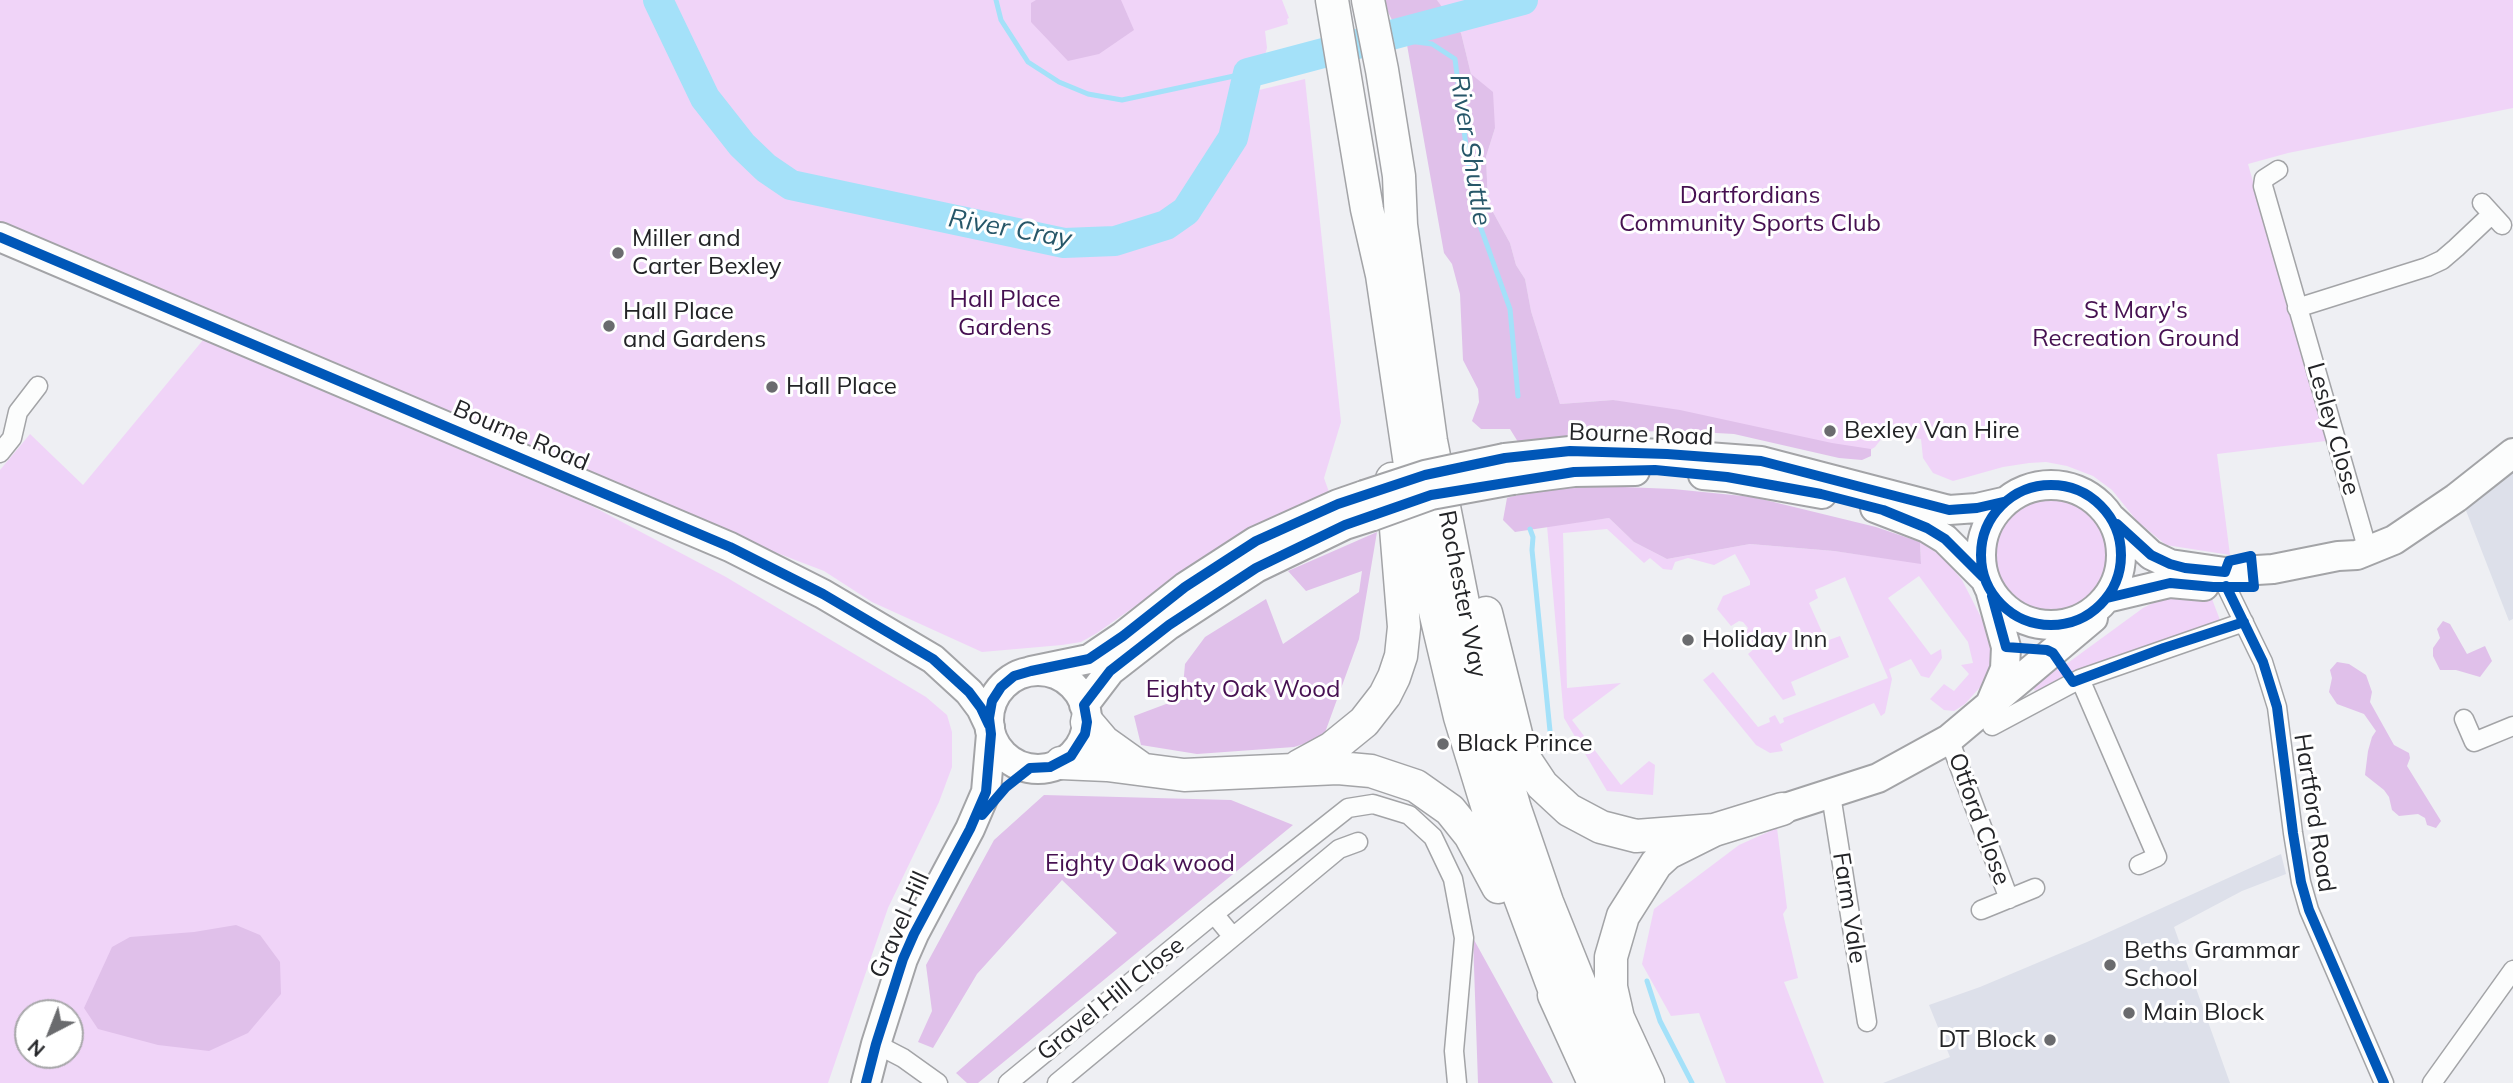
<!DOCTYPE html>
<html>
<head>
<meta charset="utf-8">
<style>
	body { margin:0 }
	#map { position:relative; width:2513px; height:1083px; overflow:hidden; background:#eeeff3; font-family:Mulish,sans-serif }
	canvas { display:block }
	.north { position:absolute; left:14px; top:999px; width:70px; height:70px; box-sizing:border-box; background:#fff; border:2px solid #a7a7a9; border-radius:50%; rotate:222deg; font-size:19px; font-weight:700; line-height:28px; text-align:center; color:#232427 }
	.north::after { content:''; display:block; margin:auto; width:24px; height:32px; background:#6a6b6e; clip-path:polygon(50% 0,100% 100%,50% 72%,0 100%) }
</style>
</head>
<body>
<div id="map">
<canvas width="2513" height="1083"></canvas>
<div class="north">N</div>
</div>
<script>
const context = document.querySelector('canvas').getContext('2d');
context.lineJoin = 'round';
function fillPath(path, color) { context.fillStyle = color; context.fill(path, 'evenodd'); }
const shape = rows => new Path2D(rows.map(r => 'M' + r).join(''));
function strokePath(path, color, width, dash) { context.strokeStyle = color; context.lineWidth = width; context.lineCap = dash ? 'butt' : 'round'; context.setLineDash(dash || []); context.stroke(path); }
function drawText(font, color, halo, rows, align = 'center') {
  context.font = font + ' Mulish,sans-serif'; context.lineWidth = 6; context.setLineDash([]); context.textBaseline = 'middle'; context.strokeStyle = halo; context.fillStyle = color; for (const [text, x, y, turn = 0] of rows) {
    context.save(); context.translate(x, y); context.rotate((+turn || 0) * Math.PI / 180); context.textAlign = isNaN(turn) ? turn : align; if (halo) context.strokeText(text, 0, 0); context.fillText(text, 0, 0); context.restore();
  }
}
fillPath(shape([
	[2513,471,2513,619,2509,621,2465,508],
	[2281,854,2286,874,2242,891,2174,927,2230,1083,1883,1083,1950,1057,1929,1005,1980,987,2087,942]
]), '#dde0ea');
fillPath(shape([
	[0,0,1282,0,1289,18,1287,19,1288,24,1265,31,1267,48,1255,91,1305,79,1341,422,1324,478,1329,492,1262,524,1195,564,1097,633,1081,642,1062,645,982,652,872,602,824,571,602,486,205,309,0,221],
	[1437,0,2513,0,2513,108,2288,153,2248,164,2326,441,2217,454,2230,555,2166,545,2137,521,2112,490,2093,476,2067,466,2046,462,2029,463,2003,467,1953,481,1933,473,1923,458,1921,439,1899,436,1882,438,1875,447,1862,455,1613,400,1560,404,1531,311,1525,279,1516,265,1510,243,1488,203,1486,157,1495,128,1471,74,1461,33],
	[203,340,590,505,726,577,926,697,947,715,952,732,952,767,939,802,888,908,828,1083,0,1083,0,470,30,434,83,485],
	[28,1013,70,1013,70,1055,28,1055],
	'1992 555a58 58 0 1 1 116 0a58 58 0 1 1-116 0Z',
	[1609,518,1634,542,1667,559,1750,544,1834,551,1921,563,1920,542,1943,557,1962,580,1987,629,1996,652,1982,685,1965,704,1954,711,1944,710,1930,699,1944,684,1954,691,1969,674,1961,665,1973,663,1968,642,1919,576,1888,598,1931,655,1941,649,1942,658,1929,678,1921,676,1911,659,1889,669,1892,679,1885,713,1881,716,1874,703,1780,744,1783,751,1770,753,1756,745,1703,680,1713,672,1758,727,1770,722,1769,718,1775,715,1780,724,1784,722,1783,718,1888,678,1845,577,1815,590,1818,598,1809,603,1826,641,1840,636,1849,657,1791,682,1796,695,1783,700,1748,654,1755,648,1745,635,1748,628,1743,622,1739,621,1731,626,1717,609,1723,596,1750,585,1750,581,1735,554,1714,565,1688,558,1675,562,1672,570,1663,569,1650,558,1644,563,1607,529,1563,533,1567,688,1621,683,1572,720,1621,785,1649,761,1655,765,1653,795,1607,791,1564,718,1547,526],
	[2165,597,2212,599,2220,620,2071,675,2065,665,2143,608],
	[2054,660,2066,677,2035,691,2030,679],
	[1777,828,1787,908,1783,914,1798,978,1784,982,1824,1083,1726,1083,1699,1013,1671,1016,1642,964,1654,909,1739,845]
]), '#f0d4f8');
fillPath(shape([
	[1036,0,1121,0,1134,30,1099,54,1068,61,1031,22,1031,3],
	[1386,0,1437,0,1461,33,1471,74,1493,92,1495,128,1486,157,1488,203,1510,243,1516,265,1525,279,1531,311,1560,404,1613,400,1680,410,1832,443,1871,449,1871,456,1862,460,1839,458,1734,434,1681,431,1599,432,1518,442,1510,429,1481,429,1472,421,1479,402,1478,389,1463,360,1460,294,1452,264,1444,253,1404,28,1394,24,1385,6],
	[1599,486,1673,489,1753,497,1876,527,1920,542,1921,564,1834,551,1750,544,1667,559,1634,542,1609,518,1515,532,1503,520,1507,498,1531,491],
	[1377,532,1359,639,1323,738,1294,747,1197,754,1141,745,1134,716,1182,698,1185,664,1205,637,1266,599,1283,644,1359,592,1362,571,1306,591,1288,571],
	[2443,621,2450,624,2467,654,2485,646,2492,661,2480,677,2456,670,2440,670,2433,656,2433,648,2440,638,2437,629],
	[2337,662,2349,664,2366,675,2372,692,2370,702,2394,745,2409,753,2410,758,2407,766,2441,821,2436,828,2427,825,2425,818,2418,814,2399,816,2392,810,2389,797,2384,790,2365,775,2368,751,2372,737,2376,731,2364,714,2337,704,2329,692,2332,678,2330,670],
	[1044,795,1231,800,1293,825,978,1083,967,1083,956,1073,1117,933,1062,880,977,974,933,1048,918,1042,932,1011,926,965,994,840],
	[236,925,260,935,280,962,281,994,248,1033,209,1051,158,1045,98,1029,84,1008,112,947,130,937,194,932],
	[1473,938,1553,1083,1478,1083]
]), '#e0c0ea');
strokePath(shape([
	[996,0,1001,20,1028,62,1059,82,1088,94,1122,100,1248,73],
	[1385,38,1432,44,1455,59,1474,209,1510,309,1518,396],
	[1530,529,1533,537,1532,550,1551,741],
	[1647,981,1660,1021,1692,1083]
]), '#a4e1f9', 5);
strokePath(shape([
	[658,0,705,98,742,145,766,168,791,185,1064,243,1115,241,1166,225,1186,211,1233,138,1248,73,1523,0]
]), '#a4e1f9', 30);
const street = shape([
	[2278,170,2264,179,2263,186,2368,551],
	[2482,203,2502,225],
	[2297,308,2427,267,2442,260,2456,248,2492,214],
	[0,453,12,438,18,412,38,386],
	[2226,586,2263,662,2277,707,2293,833,2301,882,2309,910,2384,1083],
	[2080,679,2157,857,2139,865],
	[2464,719,2474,742,2513,726],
	[1992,726,2080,679,2244,622],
	[1949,739,2009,899],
	[1831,795,1867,1022],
	[1981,910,2035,888],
	[1214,914,1348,808,1373,804,1409,815,1433,837,1453,879,1464,938,1454,1051,1457,1083],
	[1233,937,1339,849,1358,842],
	[876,1044,903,1058,938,1083],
	[1008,1083,1214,914,1233,937,1057,1083],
	[2432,1083,2513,970]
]);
const primary = shape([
	[0,237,730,547,823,594,933,659,969,692,981,708,990,727],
	[1505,458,1570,451,1667,454,1761,461,1949,510,1977,508,2003,502],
	[1703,475,1727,477,1822,494],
	[1513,480,1574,472,1635,471],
	'1981 555a70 70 0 1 1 140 0a70 70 0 1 1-140 0Z',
	[1875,508,1927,528,1945,539,1983,577],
	[2112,519,2151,555,2170,564,2225,572,2273,569,2338,556,2357,555,2394,540,2456,498,2513,453],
	[2107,598,2170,583,2204,586],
	[1031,671,1089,659,1123,636,1185,587,1256,541,1338,504,1364,495],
	'989 720a49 49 0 1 1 98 0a49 49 0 1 1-98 0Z',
	[1991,702,2005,669,2006,647,1991,593],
	[1084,705,1110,671,1169,625,1256,568,1345,525,1373,516],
	[1782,809,1878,778,1949,739,2093,618],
	[866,1083,876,1044,903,959,914,934,970,829,986,792,991,734]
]);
const highway = shape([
	[1332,0,1367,209,1382,275,1426,573,1460,717,1493,825,1563,1013],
	[1368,0,1382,70,1399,176,1401,225,1431,441,1479,684,1515,809,1547,902,1588,1004,1625,1083],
	[1486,613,1517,738,1526,761,1542,785,1569,810,1601,827,1636,836,1714,830],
	[1087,722,1104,742,1139,767],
	[1061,763,1107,765,1184,775,1338,768,1371,771,1416,786,1450,810,1470,835,1498,887],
	[1299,766,1332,748,1364,722,1385,695,1394,677,1401,656,1404,627,1392,479],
	[1554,995,1594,1083],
	[1648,1083,1618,1018,1611,987,1611,957,1623,916,1656,864,1668,853,1714,830,1782,809]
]);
strokePath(street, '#a3a4a7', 21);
strokePath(primary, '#a3a4a7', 32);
strokePath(highway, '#a3a4a7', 35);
strokePath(street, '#fcfdfd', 18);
strokePath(primary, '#fcfdfd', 28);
strokePath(highway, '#fcfdfd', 32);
const primaryBridge = shape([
	[1364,495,1425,475,1505,458],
	[1373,516,1431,495,1513,480]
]);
strokePath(primaryBridge, '#a3a4a7', 32, []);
strokePath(primaryBridge, '#fcfdfd', 28);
strokePath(shape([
	[0,237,730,547,823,594,933,659,969,692,981,708,989,725],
	'1981 555a70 70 0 1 1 140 0a70 70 0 1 1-140 0Z',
	[2226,586,2263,662,2277,707,2293,833,2301,882,2309,910,2384,1083],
	[1992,596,2006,647,2047,650,2053,653,2073,682,2164,648,2244,622],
	[2107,598,2170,583,2213,587,2254,587,2251,556,2229,561,2225,572,2185,568,2170,564,2151,555,2117,524],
	[982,815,1006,787,1030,768,1050,767,1071,756,1085,734,1087,722,1084,705,1110,671,1169,625,1256,568,1345,525,1431,495,1574,472,1655,470,1727,477,1821,494,1883,510,1927,528,1945,539,1983,577],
	[866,1083,876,1044,903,959,914,934,970,829,986,792,991,734,989,718,992,701,1001,687,1014,676,1031,671,1089,659,1123,636,1185,587,1256,541,1338,504,1425,475,1505,458,1570,451,1667,454,1761,461,1949,510,1977,508,2003,502]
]), '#0057b8', 10);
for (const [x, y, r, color] of [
	[618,253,7,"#6a6b6e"],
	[609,326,7,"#6a6b6e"],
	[772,387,7,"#6a6b6e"],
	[1830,431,7,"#6a6b6e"],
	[1688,640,7,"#6a6b6e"],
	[1443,744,7,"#6a6b6e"],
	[2110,965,7,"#6a6b6e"],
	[2129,1013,7,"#6a6b6e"],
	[2050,1040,7,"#6a6b6e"]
]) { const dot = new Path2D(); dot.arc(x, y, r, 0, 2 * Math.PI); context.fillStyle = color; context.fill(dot); strokePath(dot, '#fff', 2.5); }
drawText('24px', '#461051', '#fff', [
	["Dartfordians",1750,196],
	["Community Sports Club",1750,224],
	["Hall Place",1005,300],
	["Gardens",1005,328],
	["St Mary's",2136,311],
	["Recreation Ground",2136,339],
	["Eighty Oak Wood",1243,690],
	["Eighty Oak wood",1140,864]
]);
drawText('24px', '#232427', '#fff', [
	["Miller and",632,239],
	["Carter Bexley",632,267],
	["Hall Place",623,312],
	["and Gardens",623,340],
	["Hall Place",786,387],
	["Bexley Van Hire",1844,431],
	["Holiday Inn",1702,640],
	["Black Prince",1457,744],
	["Beths Grammar",2124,951],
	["School",2124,979],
	["Main Block",2143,1013],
	["DT Block",2036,1040,"right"]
], 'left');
drawText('24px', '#232427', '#fff', [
	["Lesley Close",2333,429,74],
	["Bourne Road",1641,435,2],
	["Bourne Road",521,436,23],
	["Rochester Way",1462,594,79],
	["Hartford Road",2314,813,81],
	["Otford Close",1979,819,70],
	["Farm Vale",1849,908,81],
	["Gravel Hill",900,925,-66],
	["Gravel Hill Close",1111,999,-39]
]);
drawText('italic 26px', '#275769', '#fff', [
	["River Shuttle",1470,150,81],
	["River Cray",1010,229,10]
]);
</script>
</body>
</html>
